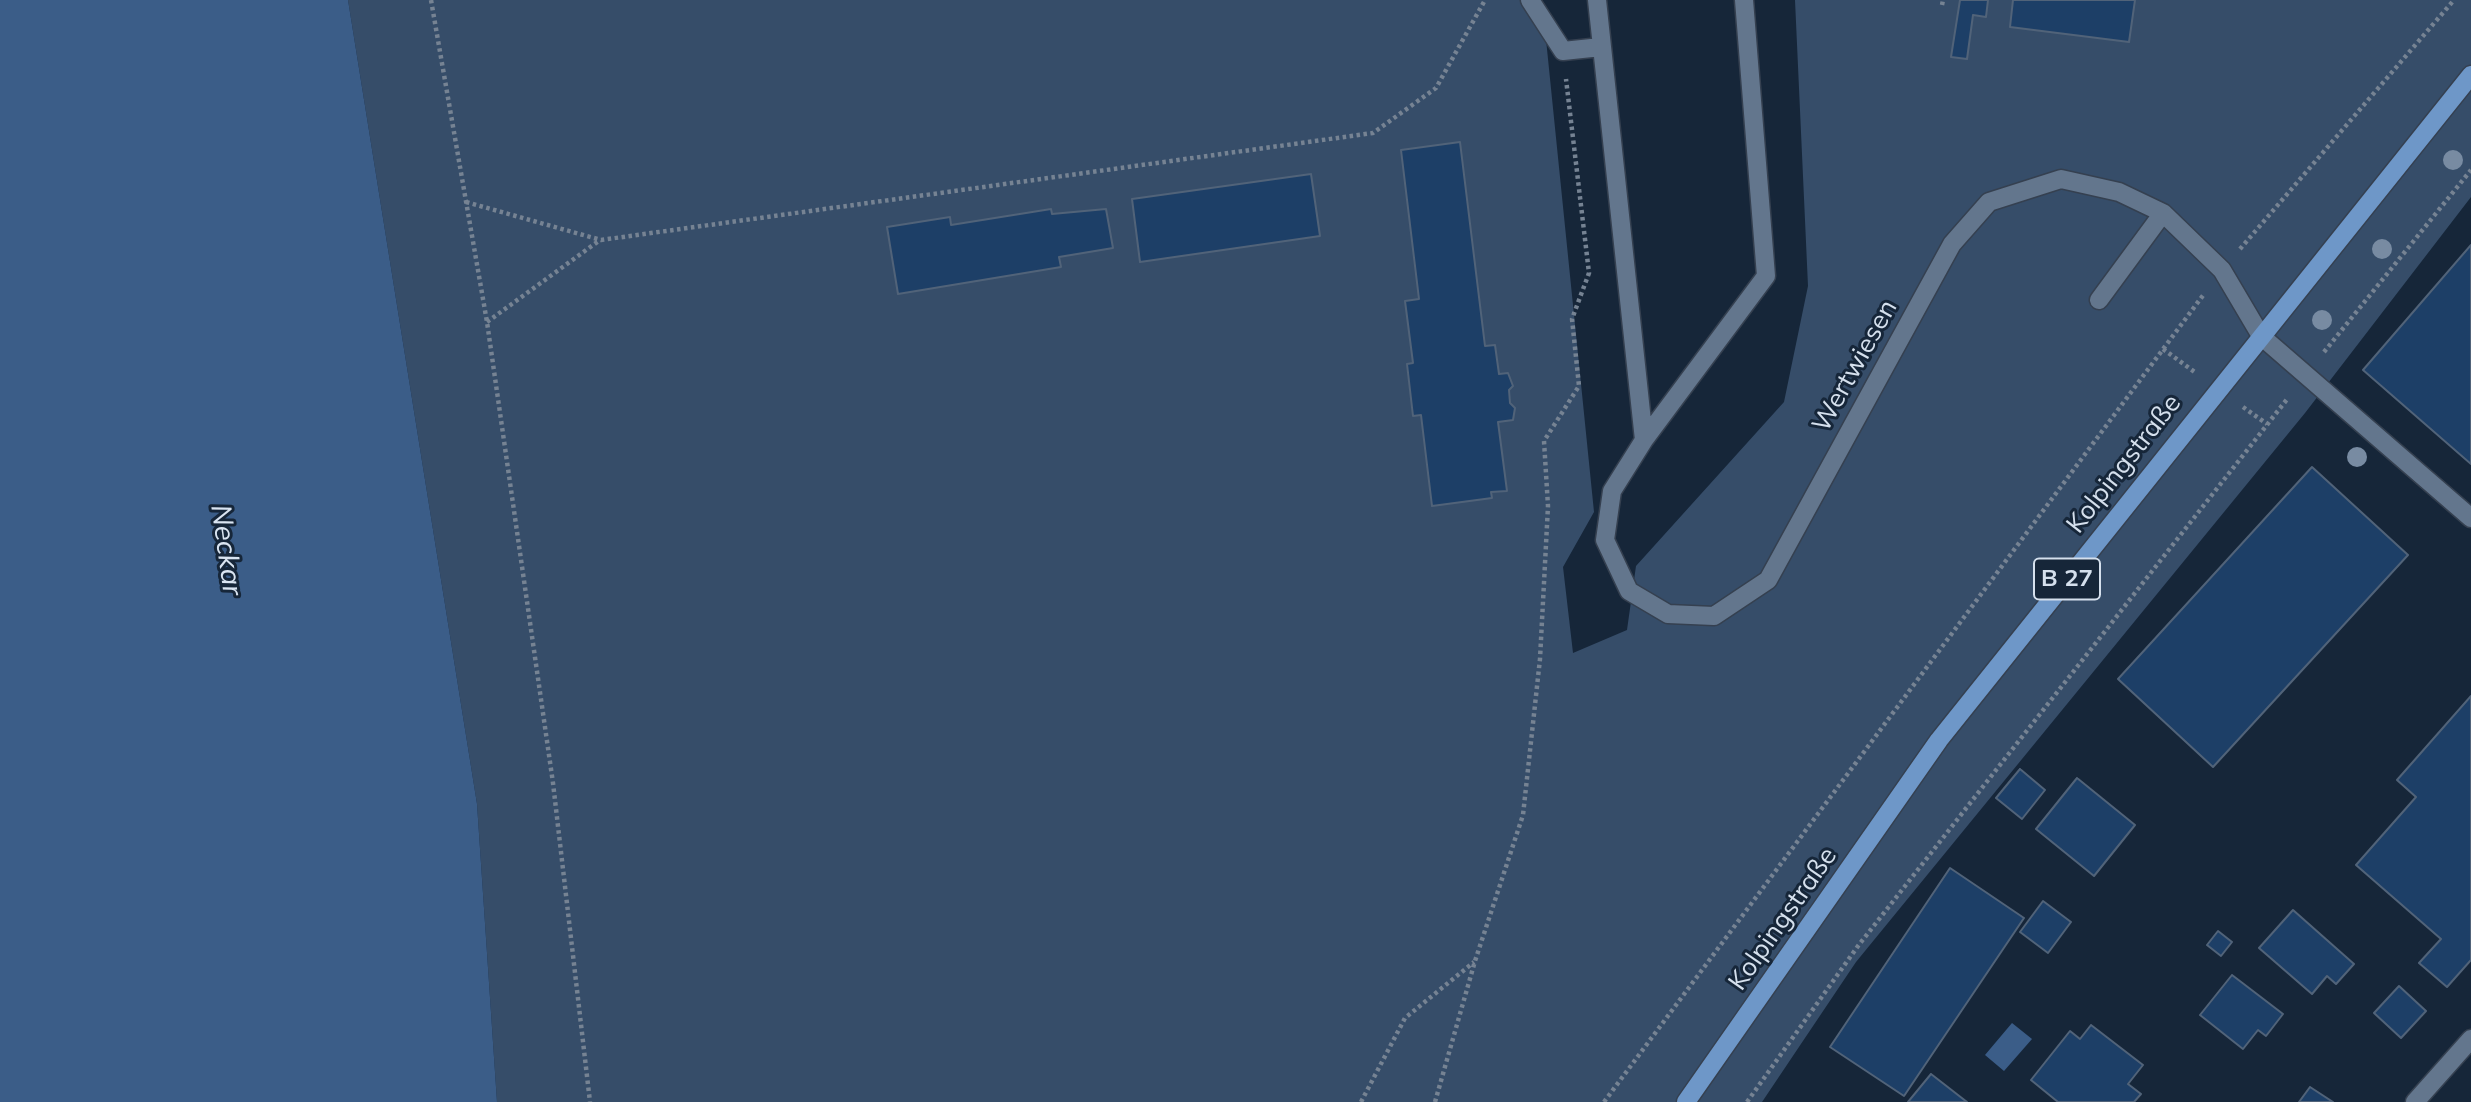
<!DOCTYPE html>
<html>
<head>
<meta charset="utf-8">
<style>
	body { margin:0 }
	canvas { display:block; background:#162639 }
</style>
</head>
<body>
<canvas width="2471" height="1102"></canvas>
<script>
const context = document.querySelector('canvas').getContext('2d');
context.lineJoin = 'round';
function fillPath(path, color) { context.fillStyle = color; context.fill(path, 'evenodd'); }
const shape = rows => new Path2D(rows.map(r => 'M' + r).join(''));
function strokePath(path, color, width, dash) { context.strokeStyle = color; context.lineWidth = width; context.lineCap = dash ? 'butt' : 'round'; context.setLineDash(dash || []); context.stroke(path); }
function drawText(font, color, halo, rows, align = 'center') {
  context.font = font + ' Mulish,sans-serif'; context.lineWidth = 6; context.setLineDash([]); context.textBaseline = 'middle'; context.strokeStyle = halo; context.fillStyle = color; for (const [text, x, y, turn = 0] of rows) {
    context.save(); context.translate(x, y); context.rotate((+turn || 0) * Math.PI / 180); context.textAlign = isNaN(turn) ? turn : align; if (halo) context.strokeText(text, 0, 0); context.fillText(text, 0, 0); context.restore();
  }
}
fillPath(shape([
	[348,0,1542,0,1594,512,1563,567,1573,653,1627,630,1636,566,1784,402,1808,286,1795,0,2471,0,2471,197,2305,413,1856,962,1762,1102,497,1102,477,804]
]), '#364d69');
fillPath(shape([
	[0,0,348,0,477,804,497,1102,0,1102],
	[2012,1023,2032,1039,2004,1071,1985,1055]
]), '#3b5d88');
const building = shape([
	[1960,0,1988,0,1986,17,1973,15,1967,59,1951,57,1960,0],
	[2013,0,2135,0,2129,42,2010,27,2013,0],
	[1460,142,1485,346,1495,345,1499,374,1508,373,1513,386,1509,390,1510,403,1515,408,1513,420,1498,422,1507,491,1491,492,1492,498,1432,506,1421,415,1413,416,1407,364,1413,363,1405,301,1419,299,1401,150,1460,142],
	[1311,174,1320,236,1140,262,1132,199,1311,174],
	[1051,209,1052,214,1106,209,1113,248,1059,257,1061,267,898,294,887,227,950,217,951,225,1051,209],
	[2471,245,2471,464,2363,370,2471,245],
	[2312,467,2408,555,2213,767,2118,679,2312,467],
	[2471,696,2471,960,2447,987,2419,963,2441,939,2356,865,2416,797,2397,780,2471,696],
	[2020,769,2045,790,2022,819,1996,798,2020,769],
	[2077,778,2135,825,2094,876,2036,829,2077,778],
	[1950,868,2024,918,1904,1096,1830,1047,1950,868],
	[2043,901,2071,922,2048,953,2020,932,2043,901],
	[2293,910,2354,964,2336,984,2327,976,2312,994,2259,948,2293,910],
	[2218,931,2232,942,2221,956,2207,945,2218,931],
	[2232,975,2283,1014,2266,1036,2258,1030,2243,1049,2200,1015,2232,975],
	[2399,986,2426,1011,2401,1038,2374,1013,2399,986],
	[2091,1025,2143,1065,2128,1084,2141,1094,2134,1102,2058,1102,2031,1080,2070,1031,2080,1039,2091,1025],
	[1931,1074,1967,1102,1908,1102,1931,1074],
	[2310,1087,2333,1102,2299,1102,2310,1087]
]);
fillPath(building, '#1d3f67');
strokePath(building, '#516379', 2);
const minor = shape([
	[1530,0,1563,51,1601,47],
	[1597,0,1644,440],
	[1744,0,1766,276,1644,440,1612,491,1605,540,1629,591,1668,614,1714,616,1768,580,1952,244,1989,202,2061,179,2119,192,2163,213,2222,270,2261,336,2471,518],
	[2099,300,2163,213],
	[2415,1102,2471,1039]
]);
const major = shape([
	[1686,1102,1939,740,2471,75]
]);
strokePath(minor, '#354050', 21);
strokePath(major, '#354050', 21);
strokePath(shape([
	[431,0,487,322,553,783,590,1102],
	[1942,5,1943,0],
	[466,202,601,240,1373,133,1436,88,1485,0],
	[2240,249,2454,0],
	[487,322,600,240],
	[2163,349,2196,373],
	[2324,352,2471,170],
	[2243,407,2267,424],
	[1361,1102,1405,1018,1474,962],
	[1435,1102,1475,961,1523,815,1540,659,1548,506,1544,441,1579,386,1572,319,1589,273,1566,79],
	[1604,1102,2204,294],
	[1747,1102,1858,946,2288,398]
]), '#768393', 4.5, [3.5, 3.5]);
strokePath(minor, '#63768d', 18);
strokePath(major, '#6e97c8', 18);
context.fillStyle = '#788ba2';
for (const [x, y] of [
	[2453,160],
	[2382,249],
	[2322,320],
	[2357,457]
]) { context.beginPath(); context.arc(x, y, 10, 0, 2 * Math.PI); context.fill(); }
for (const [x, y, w] of [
	[2067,579,66]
]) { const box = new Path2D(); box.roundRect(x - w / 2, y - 20.5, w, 41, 5); context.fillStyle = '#162639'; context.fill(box); strokePath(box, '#d5e0ed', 2); }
drawText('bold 24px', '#d5e0ed', null, [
	["B 27",2067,579]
]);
drawText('26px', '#d5e0ed', '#162639', [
	["Wertwiesen",1855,366,-61],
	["Kolpingstraße",2124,464,-52],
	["Kolpingstraße",1783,919,-55]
]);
drawText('italic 28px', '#dae5f2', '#162639', [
	["Neckar",226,550,82]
]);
</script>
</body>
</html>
